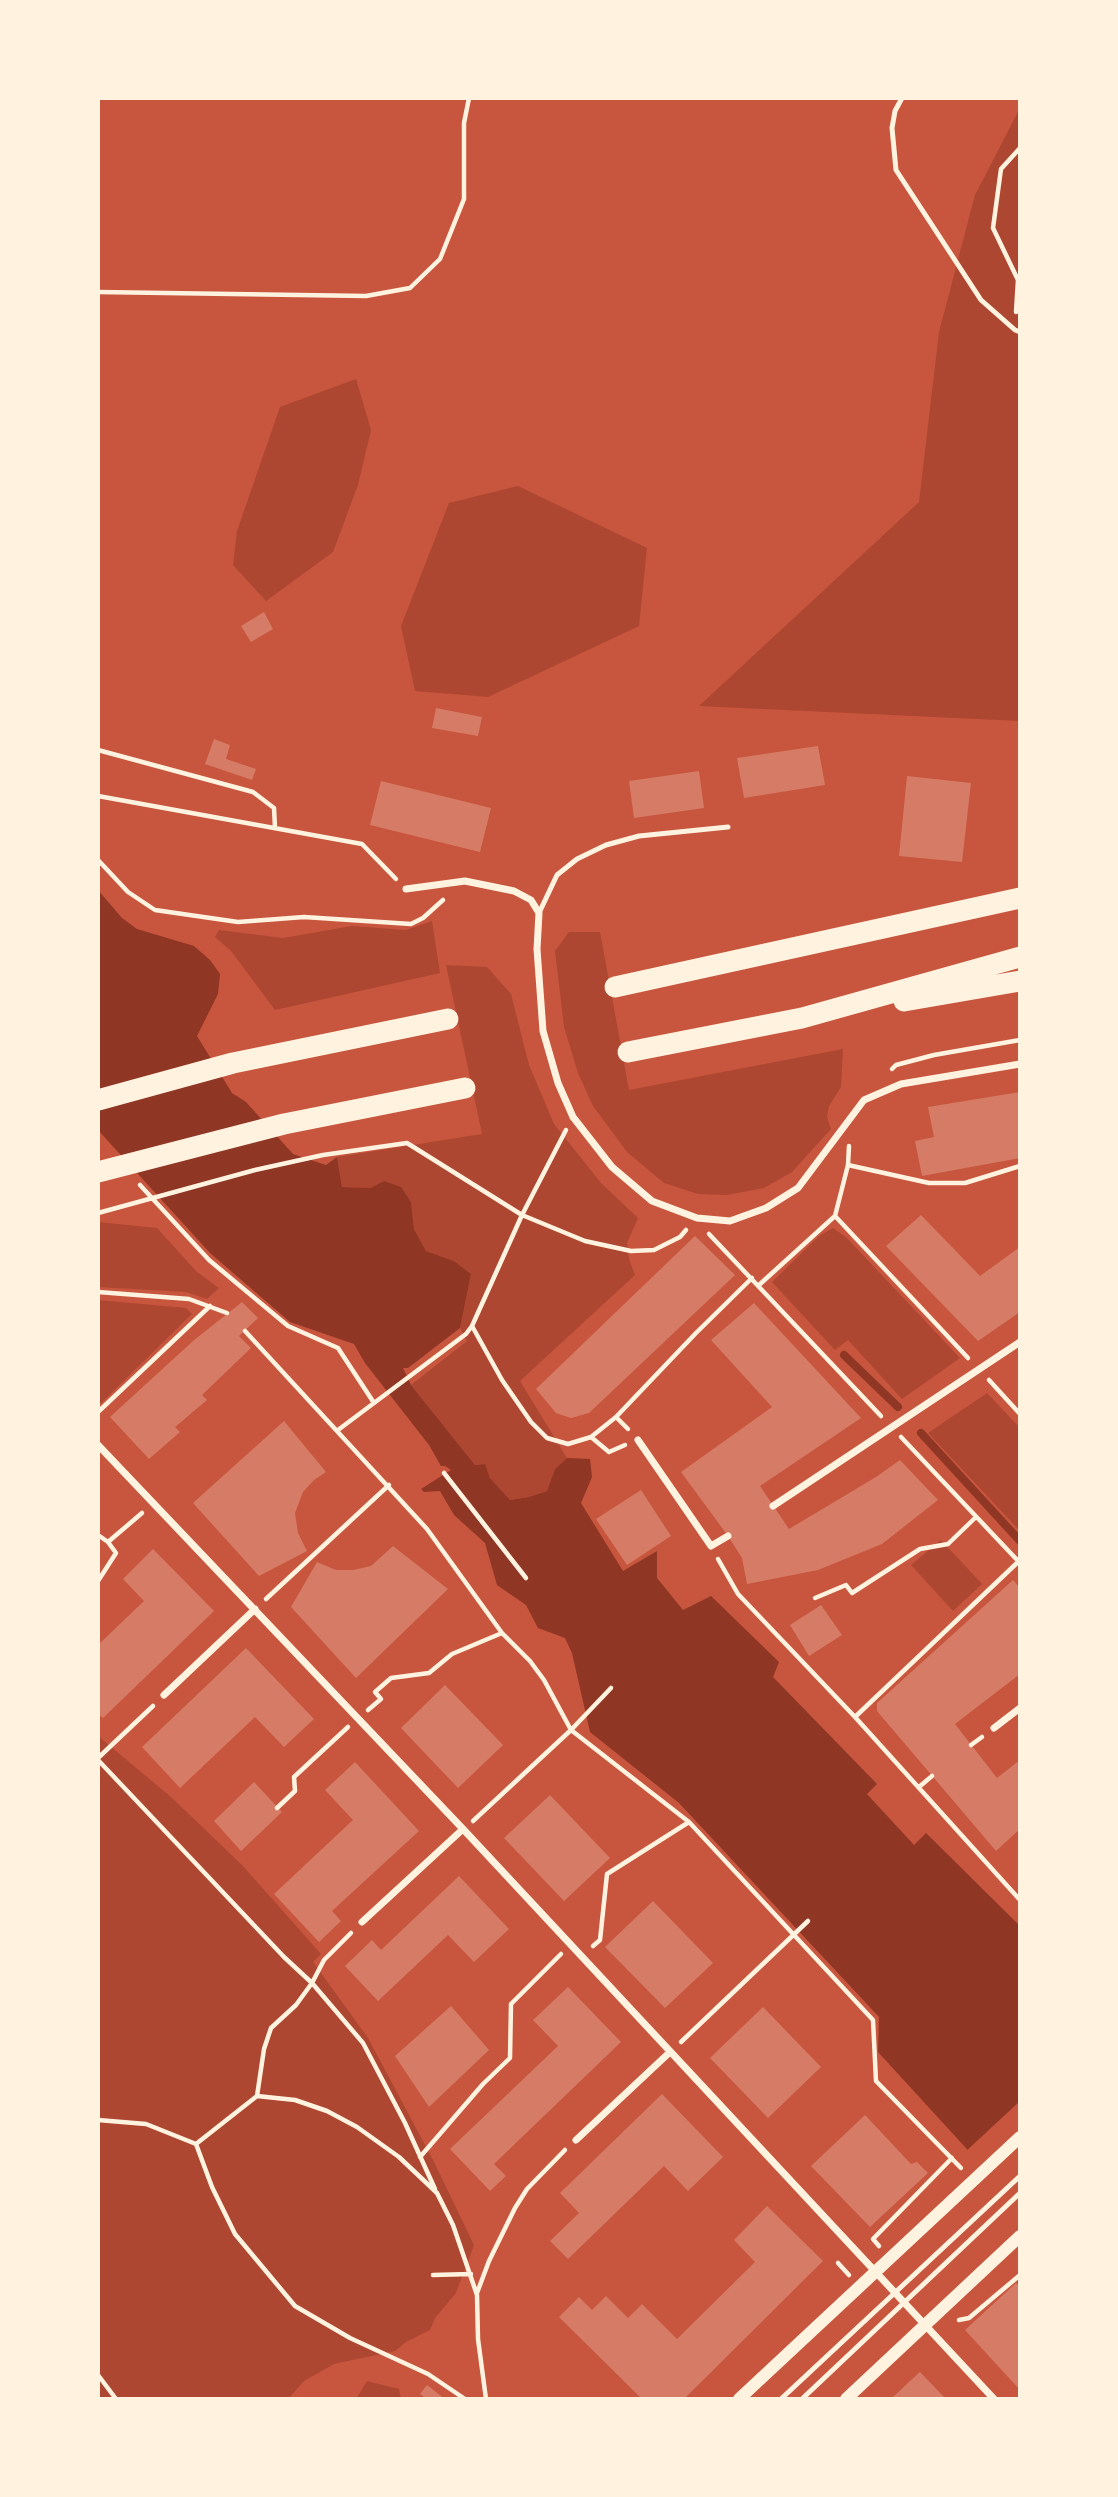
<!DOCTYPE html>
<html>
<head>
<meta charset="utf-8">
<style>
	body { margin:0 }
	#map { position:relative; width:1118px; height:2497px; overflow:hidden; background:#c8553d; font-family:Inter,sans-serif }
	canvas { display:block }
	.frame { position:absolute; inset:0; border:100px solid #fff3e0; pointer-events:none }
</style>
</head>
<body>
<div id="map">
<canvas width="1118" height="2497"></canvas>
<div class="frame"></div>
</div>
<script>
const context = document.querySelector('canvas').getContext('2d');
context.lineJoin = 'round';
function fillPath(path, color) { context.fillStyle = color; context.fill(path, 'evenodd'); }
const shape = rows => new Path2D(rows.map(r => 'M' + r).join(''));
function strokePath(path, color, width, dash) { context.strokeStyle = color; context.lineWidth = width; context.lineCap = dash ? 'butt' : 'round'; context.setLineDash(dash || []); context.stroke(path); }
fillPath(shape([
	[1020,108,1020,721,699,706,919,502,939,332,975,195],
	[356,379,371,430,358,485,333,552,266,601,233,565,237,531,280,407],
	[518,486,647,548,639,626,488,697,415,691,401,626,449,503],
	[432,921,440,973,275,1010,231,951,215,937,219,930,283,938,352,926,406,930],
	[569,932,600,932,629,1090,843,1049,841,1087,829,1106,827,1117,831,1129,792,1172,764,1188,727,1195,698,1194,664,1183,627,1152,593,1106,578,1073,564,1027,555,951],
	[446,965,487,967,511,994,529,1065,554,1124,601,1183,638,1218,627,1243,629,1259,635,1275,520,1381,567,1458,555,1469,547,1491,529,1497,509,1500,490,1478,485,1464,475,1465,411,1385,467,1341,460,1328,471,1274,454,1261,426,1251,414,1229,411,1202,384,1181,370,1188,342,1187,337,1157,482,1134],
	[98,1222,157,1228,197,1272,219,1288,207,1299,186,1292,98,1287],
	[833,1228,846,1237,960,1358,902,1399,848,1340,835,1350,772,1282,819,1236],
	[98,1300,186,1308,192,1314,98,1406],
	[987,1393,1020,1428,1020,1531,928,1433],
	[941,1540,982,1584,953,1611,911,1565],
	[98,1736,171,1797,242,1865,321,1954,313,1962,368,2038,433,2160,474,2245,456,2293,435,2318,430,2330,406,2342,395,2351,334,2364,304,2381,288,2399,98,2399],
	[367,2381,399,2389,401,2399,356,2399]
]), '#ae4732');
fillPath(shape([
	[98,890,122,918,137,929,194,946,210,960,220,974,218,994,197,1036,232,1093,246,1102,293,1154,326,1165,337,1157,342,1187,370,1188,384,1181,401,1187,411,1202,414,1229,426,1251,454,1261,471,1274,460,1328,408,1368,403,1368,411,1385,475,1465,485,1464,490,1478,510,1500,529,1497,547,1491,555,1469,567,1458,590,1459,592,1477,581,1503,623,1571,657,1551,657,1578,683,1610,711,1596,779,1662,773,1677,877,1784,867,1794,914,1845,926,1833,1020,1926,1020,2207,878,2052,879,2017,679,1803,590,1732,572,1653,565,1638,538,1628,526,1605,497,1585,485,1543,454,1515,440,1491,424,1492,421,1489,451,1470,445,1466,441,1466,429,1445,365,1363,354,1344,290,1322,210,1253,98,1130]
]), '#8f3625');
fillPath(shape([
	[1020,2101,1020,2210,964,2153]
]), '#c8553d');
strokePath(shape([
	[844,1355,898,1407],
	[921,1433,1020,1541]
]), '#8f3625', 8);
fillPath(shape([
	[264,612,273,629,251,642,241,626],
	[436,708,482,717,478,736,432,728],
	[214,739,230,745,226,759,256,769,252,780,205,764],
	[818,746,825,785,744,798,737,758],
	[699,771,704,808,634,818,629,781],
	[907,776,971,783,962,862,899,856],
	[381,781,491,808,480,852,370,825],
	[1020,1092,1020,1158,922,1176,915,1141,934,1137,928,1107],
	[921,1215,980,1276,1020,1247,1020,1312,978,1341,886,1246],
	[695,1236,735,1275,589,1413,571,1418,556,1413,536,1389],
	[242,1302,258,1318,239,1336,251,1348,202,1395,207,1400,175,1427,180,1432,149,1459,110,1417,193,1341],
	[754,1303,861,1418,760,1486,789,1529,876,1477,900,1460,938,1500,882,1544,818,1570,747,1584,742,1558,728,1536,681,1472,772,1407,711,1340],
	[284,1421,326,1472,314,1480,303,1492,295,1513,298,1533,307,1551,259,1576,193,1503],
	[641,1490,671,1536,627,1565,596,1519],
	[393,1546,448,1589,356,1678,291,1607,317,1562,336,1570,353,1570,371,1566],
	[153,1549,214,1611,103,1718,98,1714,98,1645,144,1601,123,1579],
	[1013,1580,1020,1588,1020,1674,955,1724,997,1778,1020,1760,1020,1829,996,1851,877,1711,877,1703],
	[821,1605,842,1635,809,1656,790,1625],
	[246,1648,314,1719,284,1747,255,1717,180,1788,142,1747],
	[445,1685,503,1745,458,1788,401,1728],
	[355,1762,419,1831,332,1911,341,1921,319,1942,274,1894,353,1820,325,1790],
	[254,1782,282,1812,241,1851,214,1821],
	[550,1795,610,1858,564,1901,504,1838],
	[459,1876,509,1929,474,1962,448,1935,378,2001,345,1966,372,1940,381,1950],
	[653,1901,713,1963,665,2008,605,1947],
	[568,1987,621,2042,494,2164,506,2176,490,2191,450,2149,558,2046,533,2020],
	[451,2006,489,2050,429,2107,395,2056],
	[763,2007,821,2067,768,2118,710,2058],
	[662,2094,723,2157,688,2191,664,2166,568,2259,550,2241,579,2213,560,2193],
	[865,2115,911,2164,917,2162,928,2173,870,2227,811,2166],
	[767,2206,823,2261,684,2399,642,2399,559,2317,579,2297,592,2310,606,2296,628,2318,642,2304,677,2339,755,2262,734,2240],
	[1016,2283,1020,2287,1020,2390,965,2330],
	[920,2372,946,2399,891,2399,910,2381],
	[427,2385,445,2399,427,2399,420,2394]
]), '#d67c66');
strokePath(shape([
	[98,292,366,296,410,288,440,259,464,199,464,123,469,98],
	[1016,312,1018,280,993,228,1001,169,1020,148],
	[98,750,253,792,274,808,275,828],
	[98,796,362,844,396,879],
	[98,860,128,892,155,910,238,922,304,917,411,924,423,918,443,900],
	[892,1069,896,1065,934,1055,1020,1040],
	[848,1165,929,1183,965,1183,1020,1166],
	[140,1185,209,1260,288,1326,338,1348,374,1403],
	[98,1213,255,1170,323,1155,407,1143,522,1215,585,1241,631,1251,654,1250,680,1237,686,1230],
	[835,1216,968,1358],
	[709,1234,881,1416],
	[759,1285,835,1216,848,1165,849,1146],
	[98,1292,189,1299,227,1313],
	[472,1326,502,1380,531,1422,547,1438,568,1444,591,1437,616,1417,628,1429],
	[245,1331,427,1529,502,1633,530,1661,544,1680,571,1730,689,1822,873,2020,876,2081,961,2168],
	[989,1380,1020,1414],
	[98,1412,210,1306],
	[616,1417,696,1333,752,1278],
	[338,1430,466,1334,472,1326,522,1215,566,1130],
	[591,1437,609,1452,625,1445],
	[901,1437,1020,1563],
	[444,1473,526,1578],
	[98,1535,108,1542,116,1553,98,1581],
	[108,1542,142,1513],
	[718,1559,738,1594,855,1717,1020,1900],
	[815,1598,846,1585,852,1593,920,1549,948,1544,976,1517],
	[266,1599,389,1485],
	[368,1710,381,1699,375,1692,391,1678,429,1673,452,1654,502,1633],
	[855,1717,1018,1562],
	[971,1745,982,1737],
	[98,1758,153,1706],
	[98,1760,284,1957,312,1983,363,2043,405,2123,435,2189],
	[919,1787,932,1776],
	[277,1808,295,1791,294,1777,348,1727],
	[473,1821,571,1730,611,1688],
	[593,1946,600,1940,607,1874,689,1822],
	[681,2042,808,1921],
	[257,2096,264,2049,271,2028,296,2005,312,1983,324,1960,351,1933],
	[98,2120,146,2124,196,2144,257,2096,295,2100,327,2111,357,2127,399,2157,437,2193,453,2225,477,2295,478,2339,486,2399],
	[196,2144,212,2187,235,2234,295,2306,350,2338,428,2374,465,2399],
	[420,2157,483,2084,510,2058,511,2004,561,1954],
	[879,2246,873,2239,952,2158],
	[838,2263,849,2275],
	[433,2275,471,2274],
	[477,2293,489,2261,515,2208,527,2189,565,2150],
	[959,2320,969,2318,1020,2275],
	[98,2375,116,2399]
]), '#fff3e0', 4.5);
strokePath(shape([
	[902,98,895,111,892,128,896,170,981,300,1015,330,1020,332],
	[539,913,557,875,577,859,606,845,639,836,728,827],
	[781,2399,1020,2176],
	[802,2399,1020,2193]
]), '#fff3e0', 5);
strokePath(shape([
	[406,889,465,881,514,891,531,900,539,913,537,949,543,1031,558,1083,573,1117,612,1167,652,1201,697,1218,730,1221,766,1208,798,1188,864,1100,901,1084,1020,1064],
	[638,1440,711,1546,728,1536],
	[98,1445,463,1829,994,2399],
	[773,1506,1020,1342],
	[164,1695,255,1609],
	[994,1728,1020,1708],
	[362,1922,463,1829],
	[576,2140,670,2052]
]), '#fff3e0', 7);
strokePath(shape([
	[739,2399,1020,2137],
	[846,2399,1020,2236]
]), '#fff3e0', 12);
strokePath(shape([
	[615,987,1020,898],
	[904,1001,1020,981],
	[628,1052,802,1018,1020,957],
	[98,1100,233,1063,448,1019],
	[98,1172,284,1124,465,1088]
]), '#fff3e0', 21);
</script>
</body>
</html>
